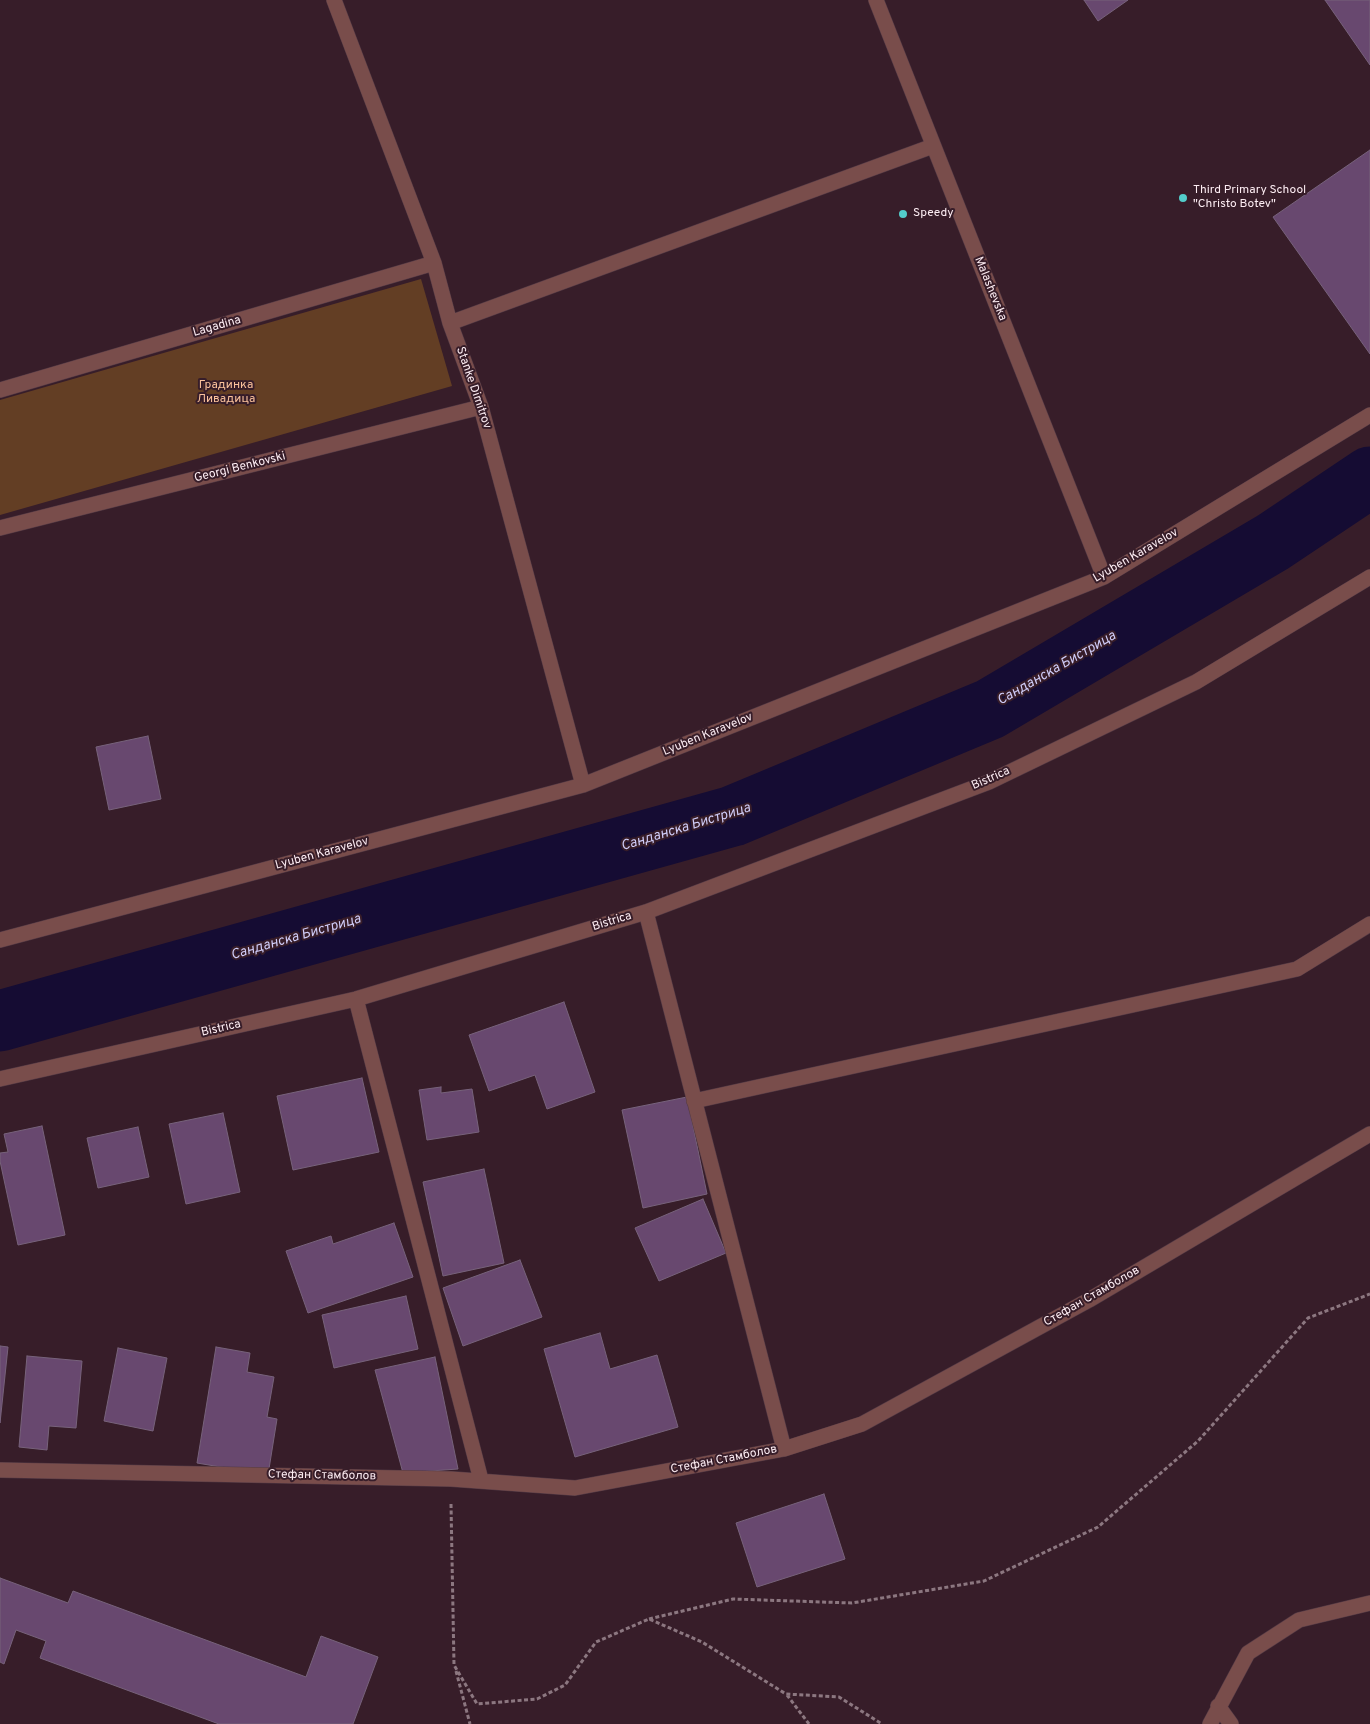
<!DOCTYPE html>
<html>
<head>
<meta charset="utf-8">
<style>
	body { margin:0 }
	canvas { display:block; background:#371d29 }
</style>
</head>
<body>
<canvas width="1370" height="1724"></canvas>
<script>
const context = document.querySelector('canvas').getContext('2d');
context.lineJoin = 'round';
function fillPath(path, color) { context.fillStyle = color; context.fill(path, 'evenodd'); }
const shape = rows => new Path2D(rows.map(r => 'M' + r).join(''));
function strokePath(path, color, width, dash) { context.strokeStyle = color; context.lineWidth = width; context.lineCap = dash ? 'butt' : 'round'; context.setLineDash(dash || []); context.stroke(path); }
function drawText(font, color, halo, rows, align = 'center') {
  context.font = font + ' Overpass,sans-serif'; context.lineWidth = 4; context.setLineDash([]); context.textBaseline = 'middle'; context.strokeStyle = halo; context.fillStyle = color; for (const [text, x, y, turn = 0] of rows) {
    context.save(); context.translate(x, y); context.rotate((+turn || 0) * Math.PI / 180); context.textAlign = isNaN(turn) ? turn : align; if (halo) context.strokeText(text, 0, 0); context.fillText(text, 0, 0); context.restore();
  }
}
fillPath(shape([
	[421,279,452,386,0,515,0,400]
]), '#633e24');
strokePath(shape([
	[0,1021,733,816,990,709,1273,542,1370,477]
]), '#150c33', 61);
const building = shape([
	[1084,0,1128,0,1098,21,1084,0],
	[1325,0,1370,0,1370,65,1325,0],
	[1370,150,1370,354,1273,217,1370,150],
	[148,736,161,799,109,810,96,747,148,736],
	[564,1002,595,1092,547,1109,535,1075,489,1091,469,1035,564,1002],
	[362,1078,379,1152,293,1170,277,1096,362,1078],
	[441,1087,441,1093,472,1089,479,1132,427,1140,419,1090,441,1087],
	[687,1097,707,1194,643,1208,622,1110,687,1097],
	[223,1113,240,1192,186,1204,169,1124,223,1113],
	[42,1126,65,1235,18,1245,0,1161,0,1153,8,1152,4,1134,42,1126],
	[138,1127,149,1177,98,1188,87,1138,138,1127],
	[484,1169,504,1263,443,1276,423,1182,484,1169],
	[703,1199,726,1253,659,1281,635,1228,703,1199],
	[394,1223,413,1277,308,1313,286,1251,331,1236,333,1244,394,1223],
	[520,1260,542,1317,463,1346,443,1288,520,1260],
	[406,1296,418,1349,334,1368,322,1315,406,1296],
	[600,1333,610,1369,657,1355,678,1427,575,1457,544,1349,600,1333],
	[0,1346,8,1347,0,1423,0,1346],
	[216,1347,250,1353,247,1372,274,1377,267,1417,277,1419,268,1475,197,1463,216,1347],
	[118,1348,167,1358,153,1431,104,1421,118,1348],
	[27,1356,82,1361,76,1428,49,1426,47,1450,19,1447,27,1356],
	[435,1357,458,1469,403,1473,375,1370,435,1357],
	[824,1494,845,1559,757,1587,736,1523,824,1494],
	[0,1578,68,1603,73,1591,306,1677,321,1636,378,1657,353,1724,219,1724,40,1658,46,1641,16,1630,4,1664,0,1662,0,1578]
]);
fillPath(building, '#68486f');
strokePath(building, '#77627b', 1);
const minor = shape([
	[334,0,434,263,450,323,481,407,583,785],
	[876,0,1104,577],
	[450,323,933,146],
	[0,390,434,263],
	[0,528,481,407],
	[646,912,784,1449],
	[0,940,583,785,1104,577,1370,415],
	[356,999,481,1480],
	[0,1079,356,999,646,912,989,782,1196,682,1370,577],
	[694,1101,1297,969,1370,924],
	[0,1470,451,1479,575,1488,784,1449,862,1424,1089,1300,1370,1134],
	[1218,1706,1231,1724],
	[1210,1724,1248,1653,1299,1620,1370,1603]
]);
strokePath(minor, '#533a45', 16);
strokePath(shape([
	[451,1504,454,1665,477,1704,537,1699,565,1685,596,1642,649,1619,702,1642,786,1694,839,1697,882,1724],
	[649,1619,733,1599,852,1603,984,1581,1098,1527,1198,1441,1308,1318,1370,1294],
	[456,1671,470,1724],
	[787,1695,809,1724]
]), '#8c7780', 3, [4, 2.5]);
strokePath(minor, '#794d4b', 15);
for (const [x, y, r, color] of [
	[1183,198,5,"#53cdcb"],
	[903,214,5,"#53cdcb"]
]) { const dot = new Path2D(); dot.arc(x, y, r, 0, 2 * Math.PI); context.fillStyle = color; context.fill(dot); strokePath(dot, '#371d29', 2); }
drawText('12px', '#fdedf3', '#371d29', [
	["Third Primary School",1193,191],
	["\"Christo Botev\"",1193,205],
	["Speedy",913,214]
], 'left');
drawText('12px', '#fdedf3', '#371d29', [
	["Malashevska",990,289,68],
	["Lagadina",217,327,-16],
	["Stanke Dimitrov",473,388,71],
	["Georgi Benkovski",240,468,-14],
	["Lyuben Karavelov",1136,556,-30],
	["Lyuben Karavelov",708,735,-22],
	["Bistrica",991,779,-24],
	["Lyuben Karavelov",322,854,-15],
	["Bistrica",612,922,-17],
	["Bistrica",221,1029,-13],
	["Стефан Стамболов",1092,1297,-30],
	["Стефан Стамболов",724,1460,-11],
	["Стефан Стамболов",322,1476,1]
]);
drawText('12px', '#fac19b', '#371d29', [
	["Градинка",226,386],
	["Ливадица",226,400]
]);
drawText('italic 14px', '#d0cdf9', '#371d29', [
	["Санданска Бистрица",1057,669,-30],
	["Санданска Бистрица",686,828,-17],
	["Санданска Бистрица",296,938,-16]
]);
</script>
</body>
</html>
